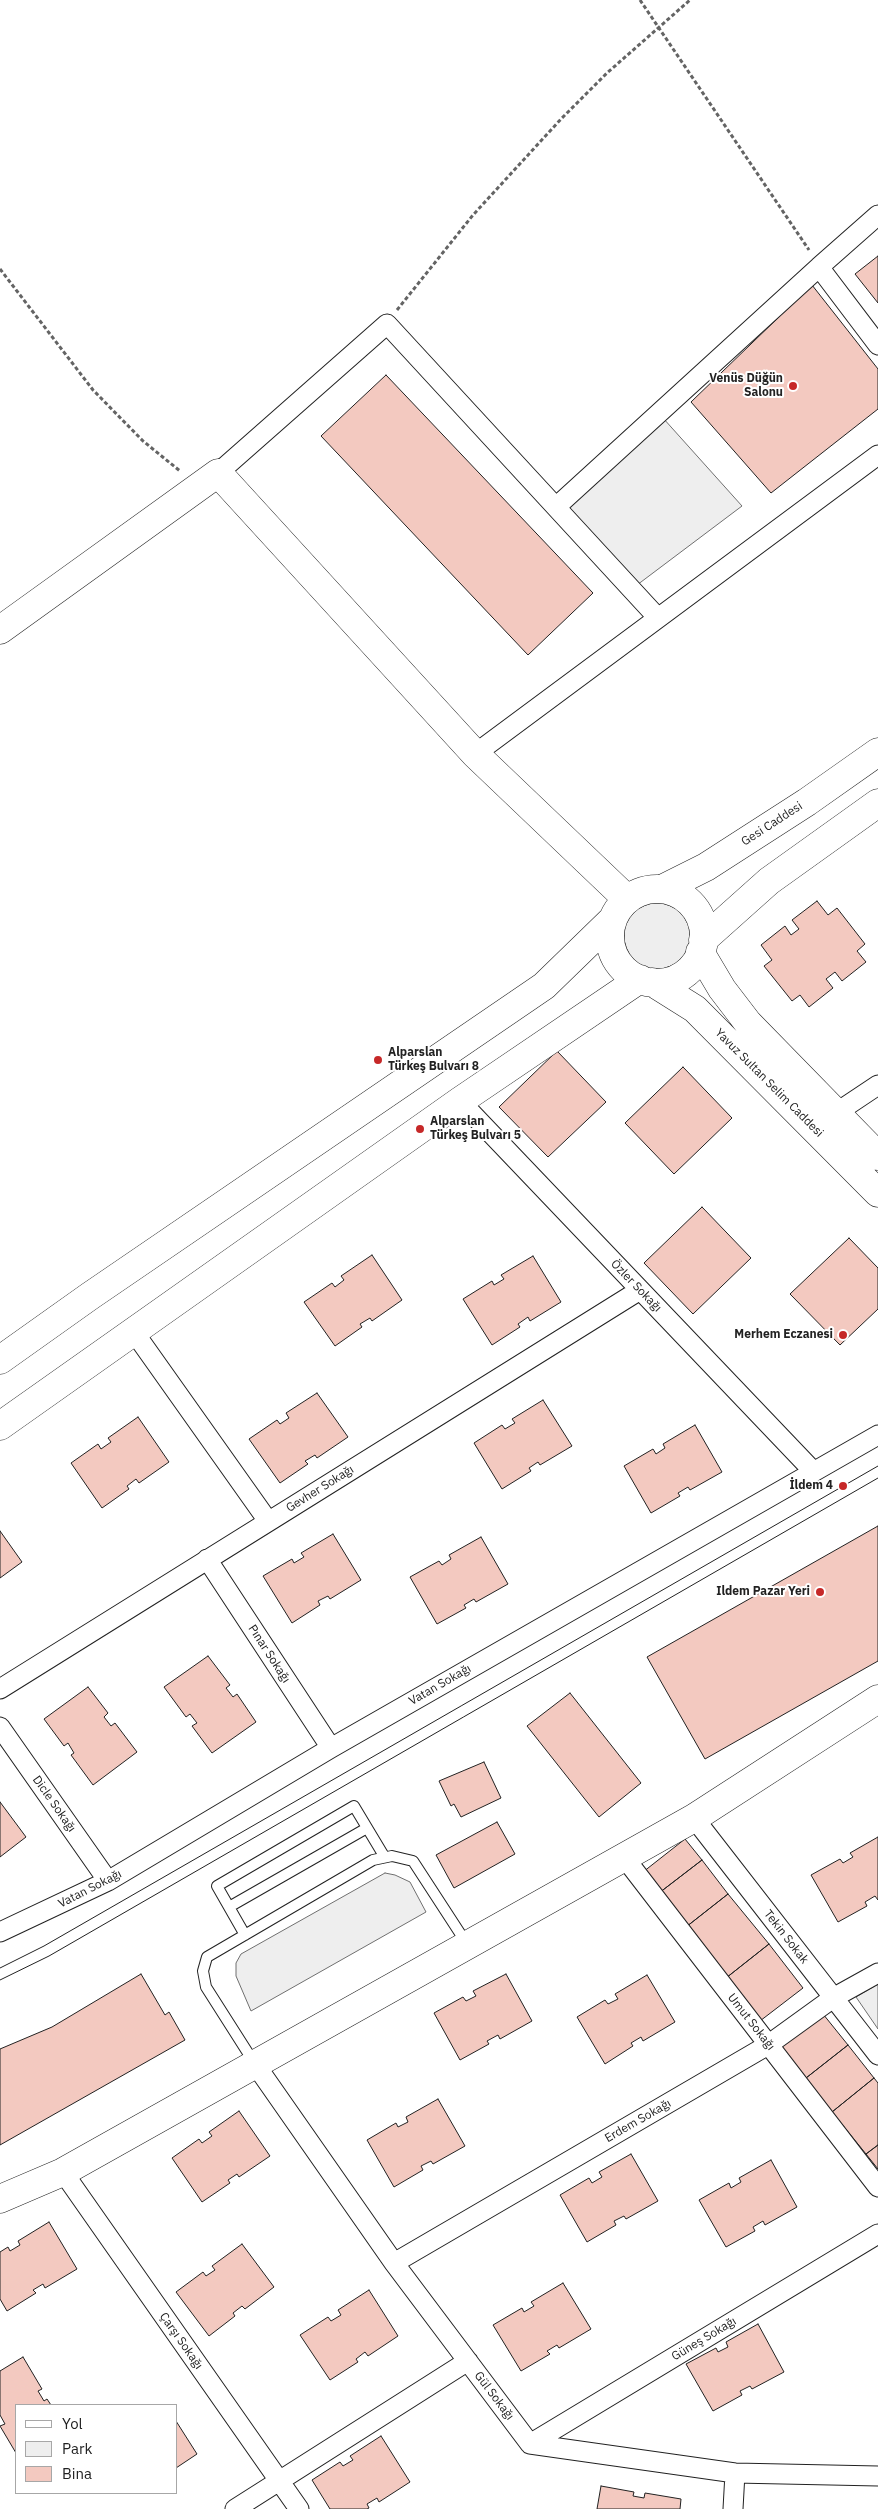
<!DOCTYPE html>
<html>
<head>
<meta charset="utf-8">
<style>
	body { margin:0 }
	#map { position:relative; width:878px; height:2509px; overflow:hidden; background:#fff; font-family:"IBM Plex Sans",sans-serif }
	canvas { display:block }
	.legend { position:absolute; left:15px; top:2404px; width:162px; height:90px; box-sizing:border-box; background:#fff; border:1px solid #a7a7a7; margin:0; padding:6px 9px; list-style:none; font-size:15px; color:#222 }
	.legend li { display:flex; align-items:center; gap:10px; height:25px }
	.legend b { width:25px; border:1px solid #a7a7a7 }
</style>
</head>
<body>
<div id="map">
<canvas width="878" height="2509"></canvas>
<ul class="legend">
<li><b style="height:6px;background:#fff"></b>Yol</li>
<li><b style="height:14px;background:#eee"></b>Park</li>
<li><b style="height:14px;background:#f3c9c0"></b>Bina</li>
</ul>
</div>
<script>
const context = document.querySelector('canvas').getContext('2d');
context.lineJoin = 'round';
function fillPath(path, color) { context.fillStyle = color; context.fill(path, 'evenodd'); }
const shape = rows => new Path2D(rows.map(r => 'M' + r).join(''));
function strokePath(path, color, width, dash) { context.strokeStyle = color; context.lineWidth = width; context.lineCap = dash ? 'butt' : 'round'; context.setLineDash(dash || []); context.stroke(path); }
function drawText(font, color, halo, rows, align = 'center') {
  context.font = font + ' "IBM Plex Sans",sans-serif'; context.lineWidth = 4; context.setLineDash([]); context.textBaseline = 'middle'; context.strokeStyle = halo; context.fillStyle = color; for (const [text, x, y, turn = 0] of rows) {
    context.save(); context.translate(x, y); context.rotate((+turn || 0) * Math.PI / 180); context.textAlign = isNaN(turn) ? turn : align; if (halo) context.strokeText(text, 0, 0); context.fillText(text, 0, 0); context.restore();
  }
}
const green = shape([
	[654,408,742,506,637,585,553,498,654,408],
	'624 936a33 33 0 1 1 66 0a33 33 0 1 1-66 0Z',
	[385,1873,395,1875,410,1882,426,1912,251,2011,236,1976,236,1963,241,1954,385,1873],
	[878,1984,878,2029,856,1997,878,1984]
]);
fillPath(green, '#eee');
strokePath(green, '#6f6f6f', 1);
const building = shape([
	[878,256,878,303,855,274,878,256],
	[812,285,878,369,878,409,771,493,691,402,812,285],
	[386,375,593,593,528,655,321,436,386,375],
	[817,901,828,915,837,908,865,944,857,951,866,962,842,981,835,972,826,979,833,988,809,1007,800,995,792,1001,764,966,772,960,761,945,785,926,791,935,799,929,792,920,817,901],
	[557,1051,606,1102,548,1157,499,1107,557,1051],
	[683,1067,732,1118,674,1174,625,1123,683,1067],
	[702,1207,751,1258,693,1314,644,1263,702,1207],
	[849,1238,878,1268,878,1309,840,1345,790,1294,849,1238],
	[372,1255,402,1300,372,1321,370,1318,360,1324,362,1327,335,1346,304,1302,332,1283,335,1287,344,1280,341,1276,372,1255],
	[533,1256,561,1302,530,1321,528,1317,518,1324,520,1327,492,1345,463,1299,492,1281,494,1285,504,1279,501,1275,533,1256],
	[317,1393,348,1437,317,1458,315,1455,305,1461,308,1464,280,1483,249,1439,277,1420,280,1424,289,1418,286,1413,317,1393],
	[543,1400,572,1446,540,1465,538,1462,529,1468,531,1471,502,1489,474,1443,502,1425,505,1429,515,1423,512,1419,543,1400],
	[138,1417,169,1462,139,1483,136,1479,127,1486,129,1489,102,1508,71,1463,98,1444,101,1449,111,1442,108,1438,138,1417],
	[695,1425,722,1472,690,1490,688,1487,678,1493,680,1496,651,1513,624,1466,653,1449,656,1454,665,1448,663,1444,695,1425],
	[878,1526,878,1661,705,1759,647,1657,878,1526],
	[0,1531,22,1562,0,1578,0,1531],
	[333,1534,361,1580,330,1599,328,1596,318,1601,320,1605,292,1623,263,1576,292,1559,294,1563,304,1557,301,1553,333,1534],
	[481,1537,508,1584,476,1602,474,1599,464,1605,466,1608,437,1624,410,1577,439,1561,442,1565,451,1559,449,1555,481,1537],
	[208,1656,230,1685,226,1688,233,1697,237,1694,256,1722,212,1753,192,1726,197,1723,190,1714,186,1717,164,1687,208,1656],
	[88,1687,108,1713,104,1717,111,1726,115,1723,137,1752,93,1785,71,1755,74,1753,68,1743,64,1746,44,1719,88,1687],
	[570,1693,641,1783,599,1817,527,1726,570,1693],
	[484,1762,501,1798,461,1817,454,1804,451,1806,439,1781,484,1762],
	[0,1802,26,1837,0,1857,0,1802],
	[497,1822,515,1854,454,1888,436,1855,497,1822],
	[878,1837,878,1900,875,1896,865,1902,867,1906,838,1922,811,1875,840,1859,843,1863,853,1857,850,1853,878,1837],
	[685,1839,702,1860,659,1893,643,1872,685,1839],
	[702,1860,728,1894,686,1927,659,1893,702,1860],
	[728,1894,769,1944,726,1978,686,1927,728,1894],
	[769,1944,803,1988,760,2021,726,1978,769,1944],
	[141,1974,165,2015,169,2012,185,2040,0,2145,0,2049,52,2027,141,1974],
	[506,1974,532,2021,500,2039,498,2035,487,2041,489,2044,460,2060,434,2013,463,1997,466,2001,476,1996,473,1991,506,1974],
	[647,1975,675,2022,643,2041,641,2037,631,2043,633,2046,605,2064,577,2017,605,2000,608,2004,618,1999,615,1994,647,1975],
	[823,2014,848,2045,806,2078,781,2047,823,2014],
	[848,2045,874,2078,832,2112,806,2078,848,2045],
	[874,2078,878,2083,878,2145,866,2154,832,2112,874,2078],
	[438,2099,465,2146,433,2164,431,2161,421,2166,423,2170,394,2187,367,2140,396,2123,398,2127,408,2122,406,2117,438,2099],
	[239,2111,270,2156,239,2177,237,2174,228,2180,230,2183,202,2202,172,2158,199,2139,202,2143,212,2136,209,2132,239,2111],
	[878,2145,878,2169,866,2154,878,2145],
	[631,2154,658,2201,626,2219,624,2216,614,2221,616,2225,587,2242,560,2195,589,2178,592,2183,602,2177,599,2172,631,2154],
	[771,2160,797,2207,765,2225,763,2221,753,2227,755,2231,726,2247,699,2200,729,2183,731,2188,741,2182,739,2178,771,2160],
	[49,2222,77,2269,45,2288,43,2284,33,2290,36,2293,7,2311,0,2299,0,2252,8,2247,10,2251,20,2245,18,2241,49,2222],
	[242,2244,274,2287,245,2309,242,2306,233,2313,235,2316,209,2336,176,2292,203,2272,206,2276,215,2270,212,2266,242,2244],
	[563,2283,591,2329,559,2348,557,2345,547,2351,550,2354,521,2371,493,2325,522,2308,524,2312,534,2306,531,2302,563,2283],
	[369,2290,398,2336,368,2356,365,2352,356,2359,358,2362,330,2380,300,2335,328,2317,331,2321,341,2315,338,2310,369,2290],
	[758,2324,784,2372,752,2389,750,2386,740,2391,742,2395,713,2411,686,2364,716,2348,718,2352,728,2347,726,2342,758,2324],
	[23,2357,42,2389,38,2391,44,2401,47,2399,51,2405,16,2405,16,2453,0,2426,5,2424,0,2415,0,2371,23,2357],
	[176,2421,197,2454,176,2468,176,2421],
	[381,2436,410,2482,379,2502,377,2498,367,2504,369,2508,367,2509,330,2509,312,2480,340,2462,343,2466,353,2460,350,2456,381,2436],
	[601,2486,634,2492,633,2496,644,2498,645,2493,681,2499,680,2509,597,2509,601,2486]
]);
fillPath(building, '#f3c9c0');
strokePath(building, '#222', 1);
const lane = shape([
	[229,1907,367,1828],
	[245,1935,217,1886,354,1806,384,1856],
	[255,2064,206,1987,203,1971,207,1957,373,1860,392,1856,413,1861,467,1944]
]);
const street = shape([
	[878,215,819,267,878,345],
	[218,473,387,324,658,618],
	[556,507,819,267],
	[475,754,878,455],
	[460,1101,813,1471],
	[836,1113,878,1085],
	[134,1332,268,1521],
	[207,1559,331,1748],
	[0,1689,640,1290],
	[0,1727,108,1881],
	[694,1818,878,2055],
	[624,1857,878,2187],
	[0,1932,108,1881,331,1748,878,1435],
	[255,2064,394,2263,530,2444,735,2473,878,2476],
	[63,2172,299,2509],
	[394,2263,768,2045,833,1998,878,1973],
	[530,2444,878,2234],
	[235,2509,468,2361],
	[733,2509,735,2473]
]);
const secondary = shape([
	[0,630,218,473,475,754,627,899],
	[662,889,706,867,807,802,878,752],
	'610 936a47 47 0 1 1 94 0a47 47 0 1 1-94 0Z',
	[703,940,769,881,878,803],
	[700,952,722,989,748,1023,878,1156],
	[652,982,695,1009,878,1193],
	[0,1360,90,1296,544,986,613,919],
	[0,1426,460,1101,640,979],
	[0,2199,63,2172,694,1818,878,1699]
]);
strokePath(lane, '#222', 12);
strokePath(street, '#222', 21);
strokePath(secondary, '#222', 29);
strokePath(shape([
	[640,0,809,250],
	[0,269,93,390,143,441,180,471],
	[397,310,473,215,561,119,607,73,690,0]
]), '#646464', 3, [4, 2.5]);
strokePath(lane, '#fff', 10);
strokePath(street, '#fff', 19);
strokePath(secondary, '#fff', 28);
strokePath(shape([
	[0,1968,44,1946,878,1466],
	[0,1980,49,1956,878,1478]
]), '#222', 1);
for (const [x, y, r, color] of [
	[793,386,5,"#c62828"],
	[378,1060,5,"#c62828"],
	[420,1129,5,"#c62828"],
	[843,1335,5,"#c62828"],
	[843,1486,5,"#c62828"],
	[820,1592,5,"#c62828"]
]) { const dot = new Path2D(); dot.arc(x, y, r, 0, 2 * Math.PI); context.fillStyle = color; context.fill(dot); strokePath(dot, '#fff', 2); }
drawText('bold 12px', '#222', '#fff', [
	["Venüs Düğün",783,379],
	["Salonu",783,393],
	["Alparslan",388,1053,"left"],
	["Türkeş Bulvarı 8",388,1067,"left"],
	["Alparslan",430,1122,"left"],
	["Türkeş Bulvarı 5",430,1136,"left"],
	["Merhem Eczanesi",833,1335],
	["İldem 4",833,1486],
	["Ildem Pazar Yeri",810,1592]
], 'right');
drawText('12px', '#222', '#fff', [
	["Gesi Caddesi",772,824,-33],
	["Yavuz Sultan Selim Caddesi",769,1083,45],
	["Özler Sokağı",636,1286,46],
	["Gevher Sokağı",320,1489,-32],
	["Pınar Sokağı",269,1654,57],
	["Vatan Sokağı",440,1685,-30],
	["Dicle Sokağı",54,1804,55],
	["Vatan Sokağı",90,1889,-27],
	["Tekin Sokak",786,1937,52],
	["Umut Sokağı",751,2022,52],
	["Erdem Sokağı",638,2121,-30],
	["Güneş Sokağı",704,2339,-31],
	["Çarşı Sokağı",181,2341,55],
	["Gül Sokağı",494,2396,53]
]);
</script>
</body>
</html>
